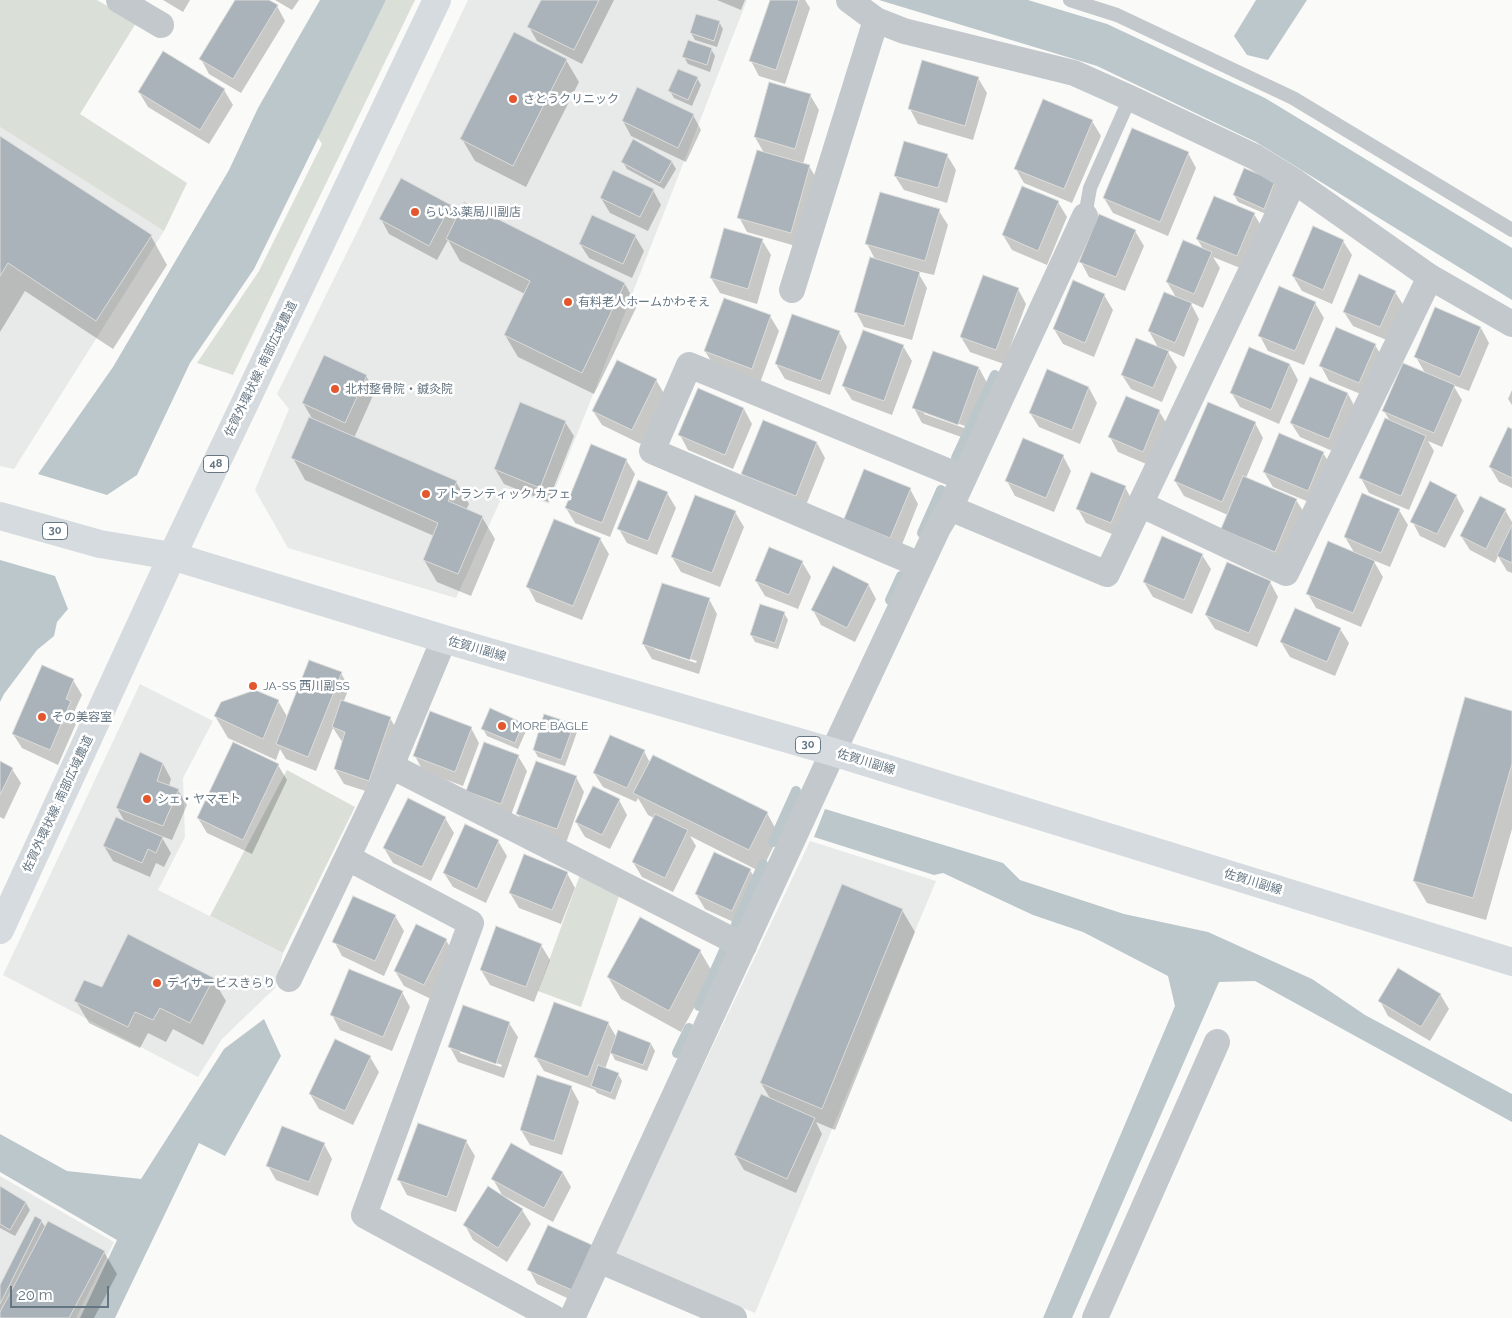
<!DOCTYPE html>
<html>
<head>
<meta charset="utf-8">
<style>
	body { margin:0 }
	#map { position:relative; width:1512px; height:1318px; overflow:hidden; background:#fafaf8; font-family:Raleway,sans-serif }
	canvas { display:block }
	.scale { position:absolute; left:10px; top:1286px; width:99px; height:22px; box-sizing:border-box; border:2px solid #657683; border-top:0; padding-left:6px; font-size:15px; line-height:18px; white-space:nowrap; color:#657683; -webkit-text-stroke:4px #fff; paint-order:stroke }
</style>
</head>
<body>
<div id="map">
<canvas width="1512" height="1318"></canvas>
<div class="scale">20 m</div>
</div>
<script>
const context = document.querySelector('canvas').getContext('2d');
context.lineJoin = 'round';
function fillPath(path, color) { context.fillStyle = color; context.fill(path, 'evenodd'); }
const shape = rows => new Path2D(rows.map(r => 'M' + r).join(''));
function strokePath(path, color, width, dash) { context.strokeStyle = color; context.lineWidth = width; context.lineCap = dash ? 'butt' : 'round'; context.setLineDash(dash || []); context.stroke(path); }
function drawText(font, color, halo, rows, align = 'center') {
  context.font = font + ' Raleway,"Noto Sans JP",sans-serif'; context.lineWidth = 5; context.setLineDash([]); context.textBaseline = 'middle'; context.strokeStyle = halo; context.fillStyle = color; for (const [text, x, y, turn = 0] of rows) {
    context.save(); context.translate(x, y); context.rotate((+turn || 0) * Math.PI / 180); context.textAlign = isNaN(turn) ? turn : align; if (halo) context.strokeText(text, 0, 0); context.fillText(text, 0, 0); context.restore();
  }
}
fillPath(shape([
	[468,0,747,0,594,392,549,504,506,488,456,598,288,548,255,490,289,409,277,394,362,222],
	[0,127,164,231,14,469,0,466],
	[140,684,213,721,183,778,185,837,158,890,283,953,275,988,222,1039,198,1077,3,975],
	[810,841,936,881,755,1313,614,1254],
	[0,1176,114,1242,76,1318,0,1318]
]), '#e8e9e9');
fillPath(shape([
	[0,0,97,0,136,23,80,114,187,183,164,231,0,127],
	[386,0,415,0,233,375,197,363,259,271,322,144,318,138],
	[287,770,355,807,283,953,210,916],
	[580,875,619,896,581,1007,538,991]
]), '#dadfd7');
fillPath(shape([
	[320,0,386,0,254,269,190,363,137,475,107,495,38,474,113,367,229,170,258,108],
	[879,0,1028,0,1107,24,1265,98,1512,248,1512,300,1256,142,1097,66],
	[1256,0,1307,0,1268,60,1247,55,1234,36],
	[0,560,55,576,68,609,57,622,54,636,37,650,4,694,0,702],
	[825,809,1003,863,1020,880,1124,914,1208,932,1312,979,1365,1015,1512,1094,1512,1122,1255,981,1219,982,1072,1318,1043,1318,1175,1006,1168,976,1083,932,1033,915,943,873,934,875,814,837],
	[264,1019,281,1056,225,1156,199,1143,115,1318,80,1318,117,1240,0,1172,0,1134,67,1171,141,1179,224,1049]
]), '#bbc7cb');
fillPath(shape([
	[163,0,190,0,183,12],
	[237,0,267,0,277,6,285,21,241,93,209,74,201,59],
	[275,0,299,0,292,10],
	[542,0,614,0,582,64,537,41,529,27],
	[717,0,745,0,741,10],
	[771,0,805,0,810,8,785,84,759,76,751,61],
	[719,22,723,29,717,47,695,40,691,33],
	[711,49,715,56,710,72,688,64,684,57],
	[163,53,224,90,233,105,209,144,148,107,139,92],
	[566,60,579,82,526,187,475,161,462,139],
	[697,78,701,85,692,106,674,98,670,91],
	[978,78,987,93,973,140,918,124,910,109],
	[810,95,819,110,803,164,809,166,818,181,799,247,747,232,739,217,764,153,755,137],
	[693,115,701,130,686,162,631,136,623,121],
	[1092,121,1101,136,1072,203,1024,183,1016,169],
	[0,138,151,236,167,265,113,349,25,291,0,332],
	[1188,153,1196,168,1168,236,1113,213,1104,198],
	[947,155,956,170,947,203,904,190,895,176],
	[623,162,672,162,676,169,664,189,627,169],
	[1275,182,1279,189,1268,215,1238,202,1234,195],
	[653,190,661,205,648,231,610,213,601,198],
	[1058,202,1067,217,1047,265,1012,250,1003,235],
	[465,204,625,284,637,306,594,394,518,357,505,335,525,294,460,261,448,240,437,260,389,234,381,219,450,206,457,219],
	[939,211,948,225,934,275,917,271,927,288,912,340,864,327,856,312,876,261,867,244],
	[1254,214,1263,229,1245,270,1213,257,1220,268,1203,308,1190,302,1199,319,1184,357,1166,349,1177,367,1162,402,1131,389,1122,375,1159,349,1149,331,1177,299,1167,282,1204,250,1197,239],
	[592,217,635,236,644,251,632,278,589,258,580,244],
	[1135,231,1144,246,1125,291,1089,277,1081,262],
	[762,240,771,255,757,304,720,293,711,278],
	[1343,241,1352,255,1332,304,1302,291,1293,276],
	[1018,289,1026,304,1004,364,970,352,961,337],
	[1395,292,1404,306,1389,341,1353,326,1344,312],
	[1104,295,1113,310,1094,357,1063,344,1054,329],
	[1315,303,1324,318,1304,365,1268,351,1260,336],
	[770,316,779,331,760,383,714,366,705,351],
	[1481,328,1489,343,1469,391,1453,385,1462,400,1442,447,1428,441,1434,451,1409,510,1369,493,1361,478,1390,421,1384,411,1425,373,1416,357],
	[839,332,847,347,830,395,785,379,776,364],
	[1375,345,1384,360,1368,397,1329,381,1321,366],
	[903,346,912,361,892,415,852,400,843,386],
	[1250,348,1290,365,1298,380,1279,424,1240,407,1231,392],
	[934,352,979,368,987,383,967,439,922,423,914,408],
	[924,411,965,426,964,428,924,414],
	[366,376,375,391,354,438,456,482,469,504,466,510,482,517,495,539,471,596,437,582,424,560,434,536,305,480,293,458,313,420,303,403],
	[1310,378,1348,394,1356,409,1337,453,1300,437,1291,423],
	[656,380,665,395,641,444,602,425,593,411],
	[1089,388,1097,403,1080,444,1039,427,1030,413],
	[699,390,744,409,752,424,733,469,688,450,680,435],
	[1512,390,1512,405,1508,399],
	[1159,411,1168,426,1151,466,1118,452,1110,437],
	[565,422,574,436,548,502,504,484,495,469],
	[1255,423,1263,438,1246,478,1296,500,1305,514,1283,566,1230,544,1228,515,1184,496,1175,481],
	[1512,430,1512,488,1499,482,1490,467],
	[817,443,825,458,804,510,751,489,742,474],
	[1323,453,1332,467,1316,505,1273,487,1264,472],
	[1063,456,1071,471,1054,512,1015,496,1007,481],
	[626,460,635,474,610,537,575,523,566,508],
	[1125,487,1133,502,1119,537,1086,523,1078,509],
	[910,489,918,504,899,552,854,533],
	[667,493,676,508,657,555,627,543,619,529],
	[1456,496,1464,511,1445,548,1420,536,1412,521],
	[1399,510,1408,525,1390,567,1373,560,1383,577,1361,627,1316,608,1308,594,1355,554,1345,537],
	[1505,510,1512,522,1512,573,1507,571,1498,556,1495,563,1470,550,1461,536],
	[735,512,744,527,720,587,681,572,672,557],
	[600,539,609,554,582,620,536,602,528,587],
	[1202,555,1211,569,1192,614,1153,597,1144,582],
	[802,562,811,577,798,609,765,596,756,581],
	[1270,582,1278,597,1257,647,1215,629,1206,615],
	[868,584,876,599,855,642,821,625,813,610],
	[709,599,717,614,699,674,652,659,643,644],
	[654,647,697,661,696,663,654,649],
	[784,613,788,620,778,649,755,642,751,635],
	[1340,629,1349,643,1335,676,1290,657,1281,642],
	[341,673,349,688,343,703,390,718,398,732,378,795,344,784,335,769,343,743,333,728,316,771,286,759,280,749,276,760,228,738,215,716,278,701,288,718],
	[73,680,82,695,75,710,79,717,58,765,22,748,13,734],
	[1512,712,1512,829,1486,920,1427,903,1414,881],
	[522,724,526,731,518,749,487,736,483,729],
	[573,725,577,732,565,766,538,757,534,750],
	[471,728,479,743,463,786,423,771,415,756],
	[644,751,650,763,767,813,779,835,761,872,690,836,696,846,673,892,642,877,633,862,654,818,648,815,638,798,636,802,603,787,594,773],
	[141,754,163,764,171,779,169,786,178,790,187,805,172,840,161,836,171,853,164,867,156,863,150,877,113,861,104,846,125,822,117,808],
	[518,756,527,771,510,818,468,791],
	[0,763,12,769,21,783,4,819,0,817],
	[278,765,287,780,252,854,207,833,198,818],
	[576,777,584,792,566,843,526,828,518,814],
	[619,800,627,815,610,849,585,837,576,822],
	[445,818,454,833,431,881,393,863,384,848],
	[498,841,507,856,486,903,453,887,444,873],
	[750,870,759,885,740,925,705,909,696,894],
	[567,873,575,888,561,924,519,908,510,893],
	[902,910,915,932,835,1130,816,1122,822,1134,796,1193,744,1170,735,1155,771,1100,761,1083],
	[395,916,404,931,384,976,342,956,334,941],
	[446,940,454,954,433,1000,404,986,395,971],
	[541,945,550,960,534,1002,490,985,481,970],
	[700,951,713,973,681,1032,621,999,608,977],
	[213,979,226,1001,203,1045,173,1029,166,1042,148,1033,140,1048,89,1023,76,1001,103,989],
	[402,992,410,1007,392,1051,340,1030,332,1015],
	[1440,994,1449,1009,1430,1041,1388,1016,1380,1001],
	[509,1023,518,1037,504,1078,458,1062,450,1047],
	[460,1050,502,1065,501,1067,460,1053],
	[608,1023,617,1038,651,1044,655,1051,647,1071,615,1060,611,1052,605,1069,618,1074,622,1081,615,1100,597,1093,595,1090,544,1071,535,1056],
	[370,1057,379,1072,353,1125,319,1109,310,1094],
	[571,1087,579,1102,562,1155,530,1145,521,1130],
	[466,1141,475,1156,456,1212,407,1195,399,1180],
	[324,1144,332,1159,318,1196,276,1180,268,1166],
	[563,1173,571,1187,553,1222,502,1195,493,1179],
	[0,1188,26,1203,30,1210,15,1236,0,1228],
	[522,1210,531,1224,507,1262,473,1240,465,1225],
	[41,1221,46,1228,104,1252,117,1274,94,1318,0,1318,0,1288],
	[548,1226,580,1304,537,1284,529,1269]
]), '#0003');
strokePath(shape([
	[956,458,995,375],
	[922,533,941,490],
	[890,600,901,576],
	[773,842,796,791],
	[736,924,763,864],
	[699,1006,725,948],
	[677,1053,689,1028]
]), '#bbc7cb', 10);
const building = shape([
	[235,0,269,0,278,5,233,79,199,59,235,0],
	[541,0,599,0,574,50,527,27,541,0],
	[770,0,799,0,776,70,749,61,770,0],
	[696,14,720,21,714,41,690,33,696,14],
	[514,32,567,59,513,166,460,139,514,32],
	[688,40,712,48,707,65,682,57,688,40],
	[163,51,225,89,200,130,138,92,163,51],
	[922,60,979,77,965,126,908,109,922,60],
	[678,69,698,77,688,100,668,91,678,69],
	[769,82,811,94,795,149,754,137,769,82],
	[637,87,694,114,678,148,622,121,637,87],
	[1043,99,1093,120,1064,189,1014,169,1043,99],
	[1132,128,1189,152,1160,222,1103,198,1132,128],
	[0,136,152,235,96,321,8,263,0,276,0,136],
	[633,139,672,161,660,183,621,162,633,139],
	[904,141,948,154,938,188,894,176,904,141],
	[757,150,810,165,791,233,737,218,757,150],
	[1244,168,1275,181,1264,209,1233,195,1244,168],
	[613,170,654,189,640,217,600,198,613,170],
	[401,178,451,205,429,246,379,219,401,178],
	[1022,186,1059,201,1038,251,1002,235,1022,186],
	[880,192,940,209,925,261,865,244,880,192],
	[1214,196,1255,213,1237,256,1196,239,1214,196],
	[464,202,625,283,582,373,504,335,530,281,446,239,464,202],
	[1099,214,1136,230,1116,277,1079,262,1099,214],
	[592,215,636,235,623,264,579,244,592,215],
	[1313,226,1344,240,1323,290,1292,276,1313,226],
	[724,228,763,239,748,289,710,278,724,228],
	[1183,240,1212,252,1194,294,1166,282,1183,240],
	[870,257,920,272,904,326,854,312,870,257],
	[1359,274,1396,291,1380,327,1343,312,1359,274],
	[983,275,1019,288,996,350,960,337,983,275],
	[1073,280,1105,294,1085,343,1053,329,1073,280],
	[1279,286,1316,302,1295,351,1258,336,1279,286],
	[1164,292,1192,303,1175,343,1148,331,1164,292],
	[724,298,771,315,752,369,704,351,724,298],
	[1435,307,1481,327,1460,377,1414,357,1435,307],
	[792,314,840,331,821,381,775,364,792,314],
	[1336,327,1376,344,1359,383,1319,366,1336,327],
	[863,330,904,345,884,401,842,386,863,330],
	[1136,338,1169,351,1153,388,1121,375,1136,338],
	[1249,347,1290,364,1271,410,1230,393,1249,347],
	[933,351,979,367,958,425,912,408,933,351],
	[324,355,367,375,345,423,302,403,324,355],
	[617,360,657,379,632,430,592,411,617,360],
	[1403,363,1455,385,1434,433,1382,411,1403,363],
	[1047,369,1089,387,1072,430,1029,413,1047,369],
	[1310,377,1348,393,1329,439,1290,423,1310,377],
	[698,388,744,408,725,455,678,435,698,388],
	[1126,396,1160,410,1143,452,1108,437,1126,396],
	[520,402,566,421,540,488,494,469,520,402],
	[1208,402,1256,422,1222,502,1174,481,1208,402],
	[309,417,457,481,448,501,483,516,458,574,423,560,438,523,291,458,309,417],
	[1385,418,1426,436,1401,496,1359,478,1385,418],
	[763,420,817,442,796,496,741,474,763,420],
	[1508,427,1512,429,1512,478,1489,467,1508,427],
	[1279,433,1324,452,1308,491,1263,472,1279,433],
	[1023,438,1064,455,1046,498,1005,481,1023,438],
	[591,444,627,459,602,523,565,508,591,444],
	[864,469,911,488,890,538,844,519,864,469],
	[1091,472,1126,486,1111,523,1076,509,1091,472],
	[1243,476,1297,499,1275,552,1221,529,1243,476],
	[638,480,668,492,648,541,617,529,638,480],
	[1430,481,1457,495,1437,534,1410,522,1430,481],
	[1362,493,1400,509,1381,553,1344,537,1362,493],
	[695,495,736,511,712,573,671,557,695,495],
	[1480,496,1506,509,1486,549,1460,536,1480,496],
	[554,519,601,538,573,606,526,587,554,519],
	[1512,525,1512,563,1497,556,1512,525],
	[1162,536,1203,554,1184,600,1143,582,1162,536],
	[1328,541,1375,561,1353,613,1306,594,1328,541],
	[769,547,803,561,789,595,755,581,769,547],
	[1227,562,1271,581,1249,633,1205,615,1227,562],
	[833,566,869,584,847,628,811,610,833,566],
	[662,583,710,598,690,660,642,644,662,583],
	[760,604,785,612,775,643,750,635,760,604],
	[1295,608,1341,628,1327,662,1280,642,1295,608],
	[309,660,342,672,308,757,276,744,309,660],
	[42,665,74,679,66,699,71,701,50,750,12,734,42,665],
	[255,690,279,700,263,739,214,716,221,702,255,690],
	[1465,697,1512,711,1512,764,1473,898,1413,881,1465,697],
	[341,700,391,717,369,781,334,769,345,732,332,727,341,700],
	[490,708,523,723,515,743,481,729,490,708],
	[430,711,472,727,455,772,413,756,430,711],
	[544,714,574,724,561,760,533,750,544,714],
	[610,735,645,750,627,788,593,773,610,735],
	[233,742,279,764,243,840,197,818,233,742],
	[484,742,519,755,501,804,466,791,484,742],
	[140,752,163,763,157,781,179,789,163,826,116,808,140,752],
	[653,755,768,812,749,850,633,793,653,755],
	[0,761,13,768,0,795,0,761],
	[536,761,577,776,557,829,516,814,536,761],
	[593,786,620,799,602,835,575,822,593,786],
	[408,798,446,817,422,867,383,848,408,798],
	[655,814,688,830,665,878,632,862,655,814],
	[116,817,163,837,156,853,148,849,142,863,103,846,116,817],
	[465,824,499,840,477,889,443,873,465,824],
	[714,852,751,869,732,911,695,894,714,852],
	[524,854,568,872,552,910,509,893,524,854],
	[842,884,903,909,822,1109,760,1083,842,884],
	[353,896,396,915,375,961,332,942,353,896],
	[640,917,701,950,669,1011,607,977,640,917],
	[416,924,447,939,424,985,394,971,416,924],
	[496,926,542,944,526,987,480,970,496,926],
	[128,934,214,978,190,1023,160,1008,153,1020,135,1012,128,1027,74,1001,84,980,102,987,128,934],
	[1398,968,1441,994,1421,1027,1378,1001,1398,968],
	[349,969,403,991,383,1037,330,1015,349,969],
	[554,1002,609,1022,588,1077,534,1057,554,1002],
	[463,1005,510,1022,496,1064,448,1047,463,1005],
	[618,1030,651,1043,643,1065,610,1053,618,1030],
	[335,1039,371,1056,345,1111,309,1094,335,1039],
	[598,1065,619,1073,611,1093,591,1086,598,1065],
	[537,1075,572,1086,554,1141,520,1130,537,1075],
	[761,1094,815,1118,787,1179,734,1155,761,1094],
	[418,1123,467,1140,447,1197,397,1180,418,1123],
	[282,1126,325,1143,309,1182,266,1166,282,1126],
	[511,1143,563,1172,544,1208,491,1179,511,1143],
	[0,1186,26,1202,10,1230,0,1224,0,1186],
	[488,1186,523,1209,498,1248,463,1225,488,1186],
	[35,1216,42,1220,0,1304,0,1285,35,1216],
	[48,1221,105,1251,69,1318,0,1318,0,1312,48,1221],
	[548,1225,592,1245,572,1290,527,1270,548,1225]
]);
fillPath(building, '#aab3b9');
strokePath(building, '#dcdcda', 1);
strokePath(shape([
	[1070,0,1117,15,1293,98,1512,230],
	[1085,216,1090,188,1130,98]
]), '#c3c8cc', 14);
strokePath(shape([
	[119,0,161,25],
	[849,0,876,20,904,31,1074,73,1130,98,1255,157,1294,181,1430,277,1512,324],
	[792,290,876,20],
	[1140,504,1286,573,1430,277],
	[950,508,1107,574,1294,181],
	[920,565,652,451,689,365,964,478],
	[391,766,744,946],
	[348,858,471,923,364,1215,554,1318],
	[289,979,391,766,444,639],
	[599,1260,734,1318],
	[572,1318,833,752,938,528,950,508,1085,216],
	[1095,1318,1217,1042]
]), '#c3c8cc', 26);
strokePath(shape([
	[0,516,100,544,172,556,444,639,833,752,1512,962],
	[0,930,172,556,437,0]
]), '#d6dbdf', 28);
for (const [x, y, r, color] of [
	[513,99,5,"#e4572e"],
	[415,212,5,"#e4572e"],
	[568,302,5,"#e4572e"],
	[335,389,5,"#e4572e"],
	[426,494,5,"#e4572e"],
	[253,686,5,"#e4572e"],
	[42,717,5,"#e4572e"],
	[502,726,5,"#e4572e"],
	[147,799,5,"#e4572e"],
	[157,983,5,"#e4572e"]
]) { const dot = new Path2D(); dot.arc(x, y, r, 0, 2 * Math.PI); context.fillStyle = color; context.fill(dot); strokePath(dot, '#fff', 2); }
for (const [x, y, w] of [
	[216,464,25],
	[55,531,25],
	[808,745,25]
]) { const box = new Path2D(); box.roundRect(x - w / 2, y - 8.5, w, 17, 4); context.fillStyle = '#fff'; context.fill(box); strokePath(box, '#657683', 1); }
drawText('bold 11px', '#657683', null, [
	["48",216,464],
	["30",55,531],
	["30",808,745]
]);
drawText('12px', '#657683', '#fff', [
	["さとうクリニック",523,99],
	["らいふ薬局川副店",425,212],
	["有料老人ホームかわそえ",578,302],
	["北村整骨院・鍼灸院",345,389],
	["アトランティック カフェ",436,494],
	["JA-SS 西川副SS",263,686],
	["その美容室",52,717],
	["MORE BAGLE",512,726],
	["シェ・ヤマモト",157,799],
	["デイサービスきらり",167,983]
], 'left');
drawText('12px', '#657683', '#fff', [
	["佐賀外環状線; 南部広域農道",261,369,-64],
	["佐賀川副線",477,649,16],
	["佐賀川副線",866,762,17],
	["佐賀外環状線; 南部広域農道",58,804,-65],
	["佐賀川副線",1253,882,17]
]);
</script>
</body>
</html>
